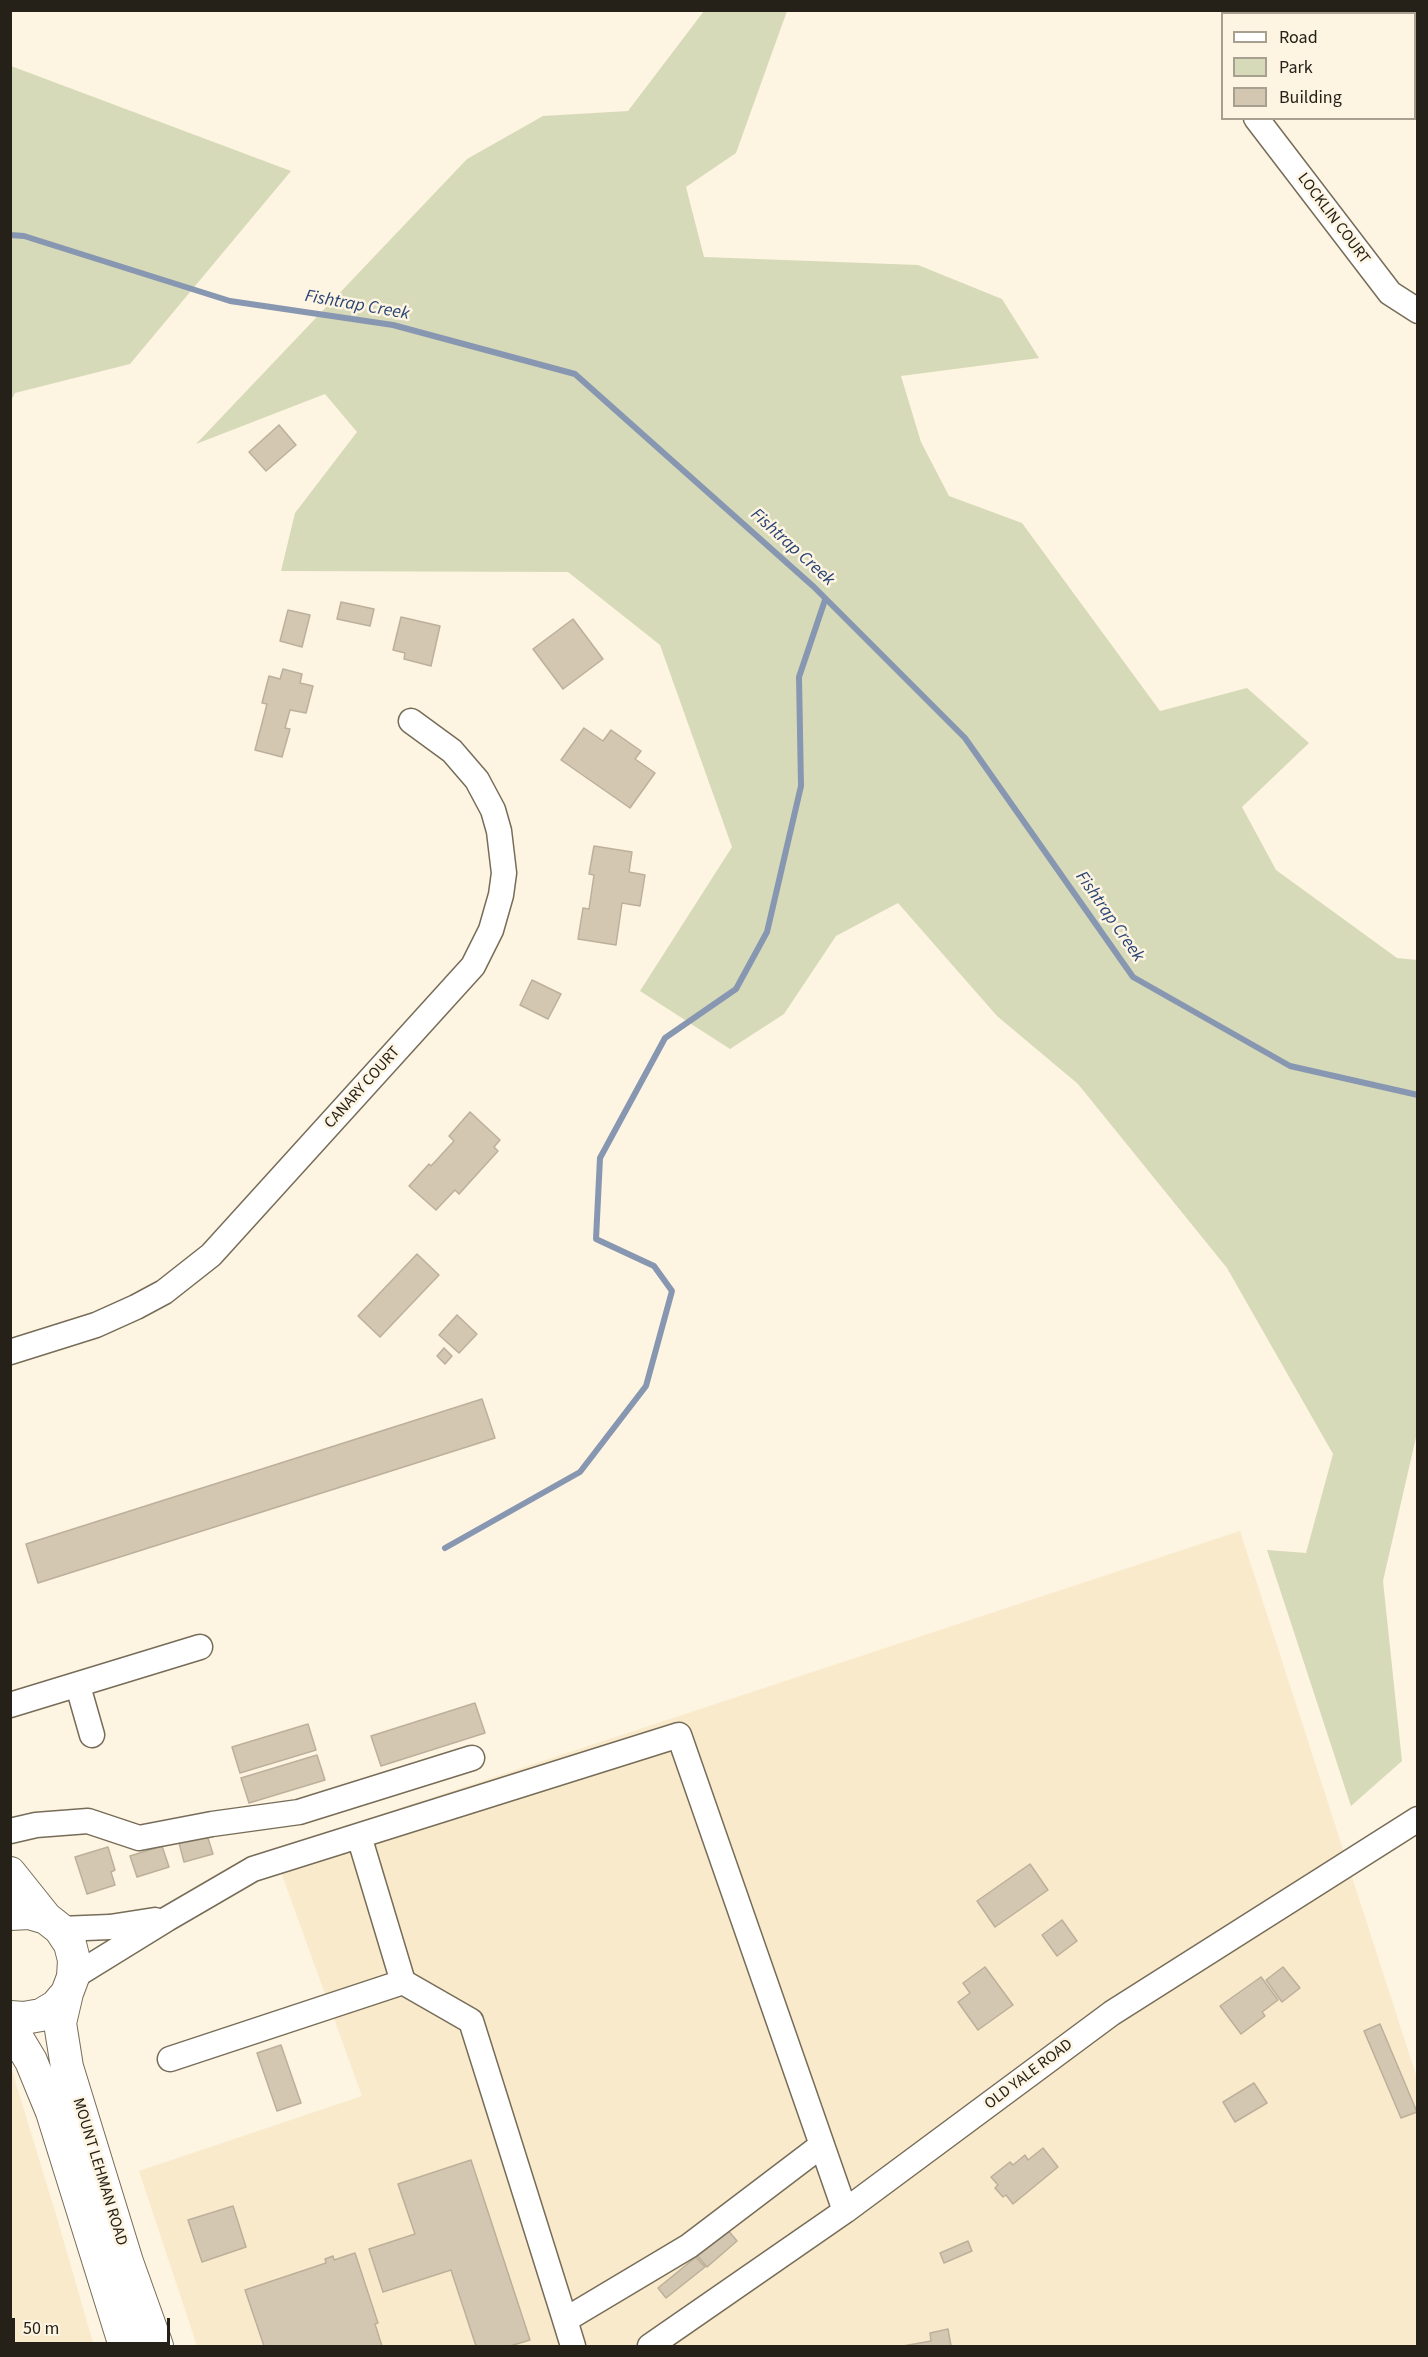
<!DOCTYPE html>
<html>
<head>
<meta charset="utf-8">
<style>
	body { margin:0 }
	#map { position:relative; width:1428px; height:2357px; overflow:hidden; background:#fdf4e1; font-family:"Source Sans 3",sans-serif }
	canvas { display:block }
	.frame { position:absolute; inset:0; border:12px solid #252119; pointer-events:none }
	.legend { position:absolute; left:1221px; top:12px; width:195px; height:108px; box-sizing:border-box; background:#fdf4e1; border:2px solid #a7a091; margin:0; padding:8px 10px; list-style:none; font-size:18px; color:#252119 }
	.legend li { display:flex; align-items:center; gap:12px; height:30px }
	.legend b { width:30px; border:2px solid #a7a091 }
	.scale { position:absolute; left:12px; top:2318px; width:158px; height:27px; box-sizing:border-box; border:3px solid #252119; border-top:0; padding-left:8px; font-size:18px; line-height:21px; white-space:nowrap; color:#252119; -webkit-text-stroke:4px #fdf4e1; paint-order:stroke }
</style>
</head>
<body>
<div id="map">
<canvas width="1428" height="2357"></canvas>
<div class="frame"></div>
<ul class="legend">
<li><b style="height:8px;background:#fff"></b>Road</li>
<li><b style="height:16px;background:#d7dab9"></b>Park</li>
<li><b style="height:16px;background:#d4c7b1"></b>Building</li>
</ul>
<div class="scale">50 m</div>
</div>
<script>
const context = document.querySelector('canvas').getContext('2d');
context.lineJoin = 'round';
function fillPath(path, color) { context.fillStyle = color; context.fill(path, 'evenodd'); }
const shape = rows => new Path2D(rows.map(r => 'M' + r).join(''));
function strokePath(path, color, width, dash) { context.strokeStyle = color; context.lineWidth = width; context.lineCap = dash ? 'butt' : 'round'; context.setLineDash(dash || []); context.stroke(path); }
function drawText(font, color, halo, rows, align = 'center') {
  context.font = font + ' "Source Sans 3",sans-serif'; context.lineWidth = 5; context.setLineDash([]); context.textBaseline = 'middle'; context.strokeStyle = halo; context.fillStyle = color; for (const [text, x, y, turn = 0] of rows) {
    context.save(); context.translate(x, y); context.rotate((+turn || 0) * Math.PI / 180); context.textAlign = isNaN(turn) ? turn : align; if (halo) context.strokeText(text, 0, 0); context.fillText(text, 0, 0); context.restore();
  }
}
fillPath(shape([
	[1240,1531,1417,2078,1417,2346,197,2346,139,2171,362,2096,273,1850],
	[10,2064,57,2218,94,2346,11,2346]
]), '#f9eacc');
fillPath(shape([
	[704,11,787,11,736,153,686,187,704,257,918,265,1002,299,1039,358,901,376,921,442,949,496,1022,523,1160,711,1247,688,1309,743,1242,807,1276,870,1397,958,1417,960,1417,1433,1383,1581,1402,1761,1351,1806,1267,1550,1306,1553,1333,1454,1227,1268,1078,1084,997,1016,898,903,836,936,784,1014,730,1049,640,991,732,847,660,645,568,572,281,571,295,513,357,432,325,394,196,444,467,159,543,116,628,111],
	[11,66,291,171,130,364,15,393,11,401]
]), '#d7dab9');
strokePath(shape([
	[10,235,24,236,230,301,393,325,575,374,814,587,965,738,1133,977,1290,1066,1418,1095],
	[445,1548,580,1472,646,1386,672,1291,654,1266,596,1239,600,1158,665,1038,736,989,767,932,801,786,799,677,825,600]
]), '#8897b1', 6);
const building = shape([
	[279,425,296,445,266,471,249,452,279,425],
	[341,602,374,609,370,626,337,619,341,602],
	[288,610,310,615,302,647,280,641,288,610],
	[401,617,440,626,431,666,404,659,405,653,393,650,401,617],
	[573,619,603,659,563,689,533,649,573,619],
	[283,669,302,674,300,683,313,686,306,713,290,710,285,728,290,729,282,757,255,750,267,704,262,703,269,676,280,679,283,669],
	[584,728,603,741,611,730,641,751,635,759,655,773,630,808,561,760,584,728],
	[594,846,632,852,629,872,645,875,640,906,622,903,616,945,578,939,583,908,589,909,594,875,589,874,594,846],
	[532,980,561,994,548,1019,520,1005,532,980],
	[470,1112,500,1140,494,1147,498,1151,459,1194,455,1190,436,1210,409,1186,429,1164,431,1166,454,1141,449,1136,470,1112],
	[417,1254,439,1275,380,1337,358,1316,417,1254],
	[457,1315,477,1334,459,1353,439,1335,457,1315],
	[444,1348,452,1356,445,1364,437,1356,444,1348],
	[482,1399,495,1438,38,1583,26,1544,482,1399],
	[475,1703,485,1733,381,1766,371,1736,475,1703],
	[308,1724,316,1750,240,1773,232,1747,308,1724],
	[317,1755,325,1780,249,1803,241,1778,317,1755],
	[207,1835,213,1854,184,1862,179,1843,207,1835],
	[162,1846,169,1867,137,1877,130,1856,162,1846],
	[108,1847,115,1870,111,1872,115,1885,87,1894,75,1857,108,1847],
	[1030,1864,1048,1890,995,1927,977,1901,1030,1864],
	[1062,1920,1077,1941,1057,1956,1042,1935,1062,1920],
	[985,1967,1013,2005,978,2030,958,2002,970,1993,963,1983,985,1967],
	[1283,1967,1300,1988,1282,2002,1266,1980,1283,1967],
	[1261,1977,1278,2000,1262,2012,1265,2016,1241,2034,1220,2006,1261,1977],
	[1380,2024,1417,2112,1401,2118,1364,2031,1380,2024],
	[281,2045,301,2103,277,2111,257,2053,281,2045],
	[1254,2083,1267,2103,1235,2122,1223,2102,1254,2083],
	[1043,2148,1058,2167,1013,2204,1006,2195,1003,2197,995,2188,998,2185,991,2177,1010,2162,1013,2165,1025,2155,1028,2160,1043,2148],
	[471,2160,530,2340,510,2346,476,2346,451,2270,383,2292,369,2249,415,2234,398,2184,471,2160],
	[233,2206,246,2247,202,2262,188,2220,233,2206],
	[727,2229,737,2241,707,2267,696,2254,727,2229],
	[968,2241,972,2251,944,2263,940,2253,968,2241],
	[355,2253,378,2323,375,2324,382,2346,264,2346,245,2290,326,2263,325,2259,333,2256,334,2260,355,2253],
	[696,2257,705,2267,666,2298,658,2288,696,2257],
	[948,2329,951,2346,903,2346,931,2341,930,2333,948,2329]
]);
fillPath(building, '#d4c7b1');
strokePath(building, '#bdb09b', 1.5);
const minor = shape([
	[1256,118,1390,293,1418,311],
	[10,1352,96,1325,136,1307,164,1292,211,1255,473,966,491,930,501,895,504,873,499,831,493,810,477,780,452,751,411,721],
	[78,1686,92,1735],
	[10,1705,200,1647],
	[10,1831,36,1825,88,1821,139,1838,212,1824,299,1812,472,1758],
	[359,1836,403,1982],
	[60,1929,110,1927,155,1920],
	[73,1977,167,1919,253,1869,679,1735,845,2211],
	[170,2059,403,1982,471,2021,565,2320,689,2246,822,2145],
	[565,2320,573,2346],
	[650,2346,845,2211,1112,2013,1418,1819]
]);
const major = shape([
	[10,1873,46,1918],
	[10,1914,29,1913,46,1918,60,1929,70,1944,74,1960,73,1977,67,1993,56,2006,41,2015,24,2018,10,2017],
	[67,1993,60,2023,67,2067,127,2262,157,2346],
	[10,2026,31,2061,52,2112,125,2346]
]);
strokePath(minor, '#766c58', 27);
strokePath(major, '#766c58', 34);
strokePath(minor, '#fff', 24);
strokePath(major, '#fff', 32);
drawText('16px', '#252119', '#fdf4e1', [
	["LOCKLIN COURT",1333,219,53],
	["CANARY COURT",363,1088,-48],
	["OLD YALE ROAD",1029,2075,-37],
	["MOUNT LEHMAN ROAD",99,2172,73]
]);
drawText('italic 18px', '#284476', '#fdf4e1', [
	["Fishtrap Creek",357,306,10],
	["Fishtrap Creek",792,548,42],
	["Fishtrap Creek",1109,917,55]
]);
</script>
</body>
</html>
